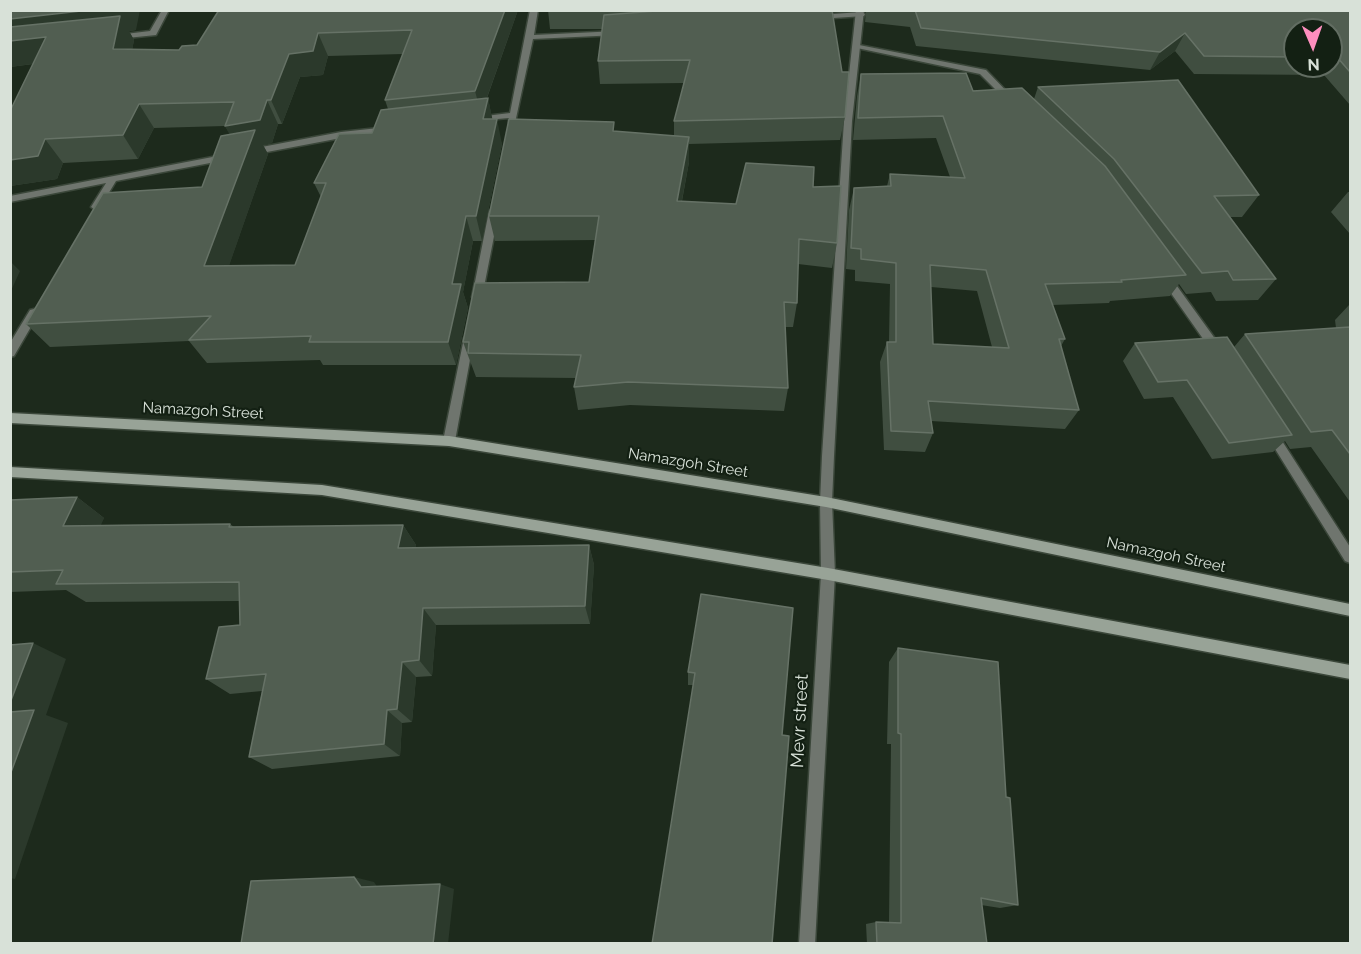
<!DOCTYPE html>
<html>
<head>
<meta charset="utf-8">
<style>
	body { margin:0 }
	#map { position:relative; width:1361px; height:954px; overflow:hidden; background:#1d2a1c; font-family:Raleway,sans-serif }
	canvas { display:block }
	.frame { position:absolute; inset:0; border:12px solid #d8e1d8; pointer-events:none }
	.north { position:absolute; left:1283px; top:18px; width:60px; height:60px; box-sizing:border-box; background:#132013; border:2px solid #626d62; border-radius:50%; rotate:178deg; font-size:16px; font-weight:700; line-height:24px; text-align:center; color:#d8e1d8 }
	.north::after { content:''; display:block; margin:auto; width:21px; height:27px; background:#fe8ebe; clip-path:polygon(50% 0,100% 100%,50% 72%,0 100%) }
</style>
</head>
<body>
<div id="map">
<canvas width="1361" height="954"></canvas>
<div class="frame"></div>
<div class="north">N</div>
</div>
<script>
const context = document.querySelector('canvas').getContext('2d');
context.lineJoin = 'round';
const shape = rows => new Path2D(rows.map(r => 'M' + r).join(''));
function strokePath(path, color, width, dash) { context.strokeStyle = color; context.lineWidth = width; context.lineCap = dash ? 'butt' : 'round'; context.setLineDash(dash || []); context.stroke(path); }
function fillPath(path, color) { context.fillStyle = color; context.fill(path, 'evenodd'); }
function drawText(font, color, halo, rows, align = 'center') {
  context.font = font + ' Raleway,sans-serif'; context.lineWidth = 4.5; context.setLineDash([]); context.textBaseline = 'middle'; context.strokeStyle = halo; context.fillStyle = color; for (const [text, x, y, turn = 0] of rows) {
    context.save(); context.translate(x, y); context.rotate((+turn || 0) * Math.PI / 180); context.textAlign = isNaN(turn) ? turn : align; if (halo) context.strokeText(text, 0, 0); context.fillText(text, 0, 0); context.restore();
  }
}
const minor = shape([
	[162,10,169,10,156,35,117,39,113,37,117,35,150,31,162,10],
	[530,10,538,10,534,35,618,31,622,33,618,35,533,39,515,123,509,123,509,118,474,121,473,119,477,117,510,113,530,10],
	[861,12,865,14,864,16,818,19,814,17,818,15,861,12],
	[854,44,986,70,1016,101,1009,103,980,74,857,48,854,48,854,44],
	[388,127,391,128,391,132,341,138,251,155,247,152,251,149,341,132,388,127],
	[228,154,231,155,231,159,116,181,99,209,96,210,91,207,106,183,10,202,10,196,228,154],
	[494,208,499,211,482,297,477,301,472,297,489,211,494,208],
	[1165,274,1169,275,1221,347,1222,350,1221,353,1213,353,1161,279,1161,275,1165,274],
	[34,309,39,313,14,356,10,357,10,343,30,310,34,309],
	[469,334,474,338,455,441,453,444,449,446,445,444,443,441,464,338,469,334],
	[1271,428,1275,430,1350,547,1350,563,1345,561,1267,436,1265,433,1267,430,1271,428]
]);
const tertiary = shape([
	[856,10,864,10,852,121,834,456,832,502,835,574,815,944,799,944,821,574,820,502,822,456,844,121,856,10]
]);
const secondary = shape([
	[10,413,449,436,826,497,1350,604,1350,616,826,507,449,446,10,423,10,413],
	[10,467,322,485,828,568,1350,665,1350,679,828,580,322,495,10,477,10,467]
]);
strokePath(minor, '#3b473a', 3);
strokePath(tertiary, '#3b473a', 3);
strokePath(secondary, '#3b473a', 3);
fillPath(minor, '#6f756e');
fillPath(tertiary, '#6f756e');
fillPath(secondary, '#98a397');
fillPath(shape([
	[10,10,136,30,129,31,134,40,132,50,179,50,197,45,219,10,518,10,487,98,488,98,492,119,502,144,482,241,473,241,463,292,468,308,456,365,323,365,320,360,207,363,189,341,50,347,26,324,202,187,230,134,225,126,154,128,138,159,63,163,57,179,10,186,10,111,33,64,10,67],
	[403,54,385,100,388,109,372,133,314,183,321,197,295,265,229,265,268,154,263,145,272,143,278,124,282,124,300,77,323,75,328,56],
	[548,10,852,10,833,12,845,117,840,140,689,144,689,162,682,201,736,204,813,187,837,243,832,268,798,264,797,303,793,327,785,327,788,388,784,411,630,405,578,410,574,387,576,378,476,377,463,342,589,282,595,240,495,241,489,216,615,131,674,136,674,121,684,83,600,84,598,61,602,29,550,29],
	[866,10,1350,10,1350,105,1324,75,1194,74,1175,51,1150,70,916,46,910,27,865,22],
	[1295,30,1331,30,1331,66,1295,66],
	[861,74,1034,99,1038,87,1259,195,1242,217,1230,217,1276,279,1258,300,1216,301,1211,292,1186,294,1179,284,1170,296,1110,301,1109,303,1052,305,1065,339,1061,346,1079,410,1065,429,931,421,933,433,925,452,884,450,880,362,887,342,889,342,890,284,855,281,855,270,846,269,849,210,854,188,887,186,890,174,950,177,936,138,853,140,857,96],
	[931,287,977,291,992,347,933,344],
	[1348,192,1350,192,1350,234,1331,212],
	[1350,304,1350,502,1311,447,1290,449,1285,441,1273,452,1212,459,1173,397,1144,399,1123,361,1135,343,1234,347,1245,334,1336,328,1335,320],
	[77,497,104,518,100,525,230,524,234,527,403,525,416,545,415,548,589,545,594,565,590,624,436,625,432,676,416,677,412,722,402,723,400,756,272,769,249,757,262,691,230,694,206,679,240,625,239,601,86,602,66,590,10,592,10,500],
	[793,608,782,735,772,944,693,685,688,685,688,672],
	[898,648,1006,797,1018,905,1000,908,981,905,987,944,867,944,866,924,876,922,889,922,891,744,887,744,889,662]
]), '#404e40');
fillPath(shape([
	[90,10,140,10,136,30,129,31,134,40,128,73,62,60,10,67,10,19],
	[505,10,518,10,481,114,475,91],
	[318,33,328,56,323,75,300,77,282,124,271,100,289,54],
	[1185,33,1175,51,1150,70,1160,52],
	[488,98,493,122,483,119],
	[267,100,278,124,272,143,263,145,268,154,221,289,204,266,238,150,225,126],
	[139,104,154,128,138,159,123,135],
	[497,119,502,144,482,241,476,216],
	[689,137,689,162,677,226,677,201],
	[45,139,63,163,57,179,10,186,10,160],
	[466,216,473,241,463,292,468,308,456,365,448,342,452,284],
	[10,261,20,271,10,293],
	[77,497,104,518,92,546,63,526],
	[403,525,416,545,411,567,398,548],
	[589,545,594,565,590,624,585,606],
	[423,608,436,625,432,676,419,660],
	[33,643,66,659,46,715,68,723,15,879,10,878,10,703],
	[402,662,416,677,412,722,397,709],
	[387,710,402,723,400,756,384,744],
	[354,877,374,882,380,891,361,887],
	[440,884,454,889,448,944,433,944]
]), '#2b392b');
const building = shape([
	[10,10,90,10,10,19,10,10],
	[219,10,505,10,475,91,385,100,412,30,318,33,313,51,289,54,271,100,267,100,260,120,225,126,234,102,139,104,123,135,45,139,38,156,10,160,10,111,46,37,10,41,10,27,120,16,113,49,179,50,182,46,197,45,219,10],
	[548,10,636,10,631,11,548,10],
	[669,10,832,10,842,72,849,72,845,117,674,121,690,60,598,61,604,15,669,10],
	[915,10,1350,10,1350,72,1337,57,1331,57,1331,30,1295,30,1295,57,1204,56,1185,33,1160,52,921,28,915,10],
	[966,73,973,91,1022,88,1105,166,1186,275,1121,280,1122,282,1045,284,1065,339,1059,339,1079,410,928,401,933,433,891,431,887,342,896,342,896,263,861,259,861,249,851,248,854,188,891,186,890,174,965,178,943,116,858,118,861,74,966,73],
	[930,265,986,270,1009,348,933,344,930,265],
	[1178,80,1259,195,1214,196,1276,279,1233,280,1228,271,1202,273,1114,159,1038,87,1178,80],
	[488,98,483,119,497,119,476,216,466,216,452,284,461,284,448,342,309,342,311,336,189,340,211,316,26,324,103,193,202,187,221,136,255,130,204,266,295,265,326,183,314,183,339,134,372,133,381,110,488,98],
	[509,119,614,122,613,131,689,137,677,201,736,204,746,163,814,167,813,187,841,186,837,243,799,239,797,303,784,302,788,388,628,382,574,387,581,355,468,353,469,342,463,342,475,283,589,282,599,216,489,216,509,119],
	[1350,327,1350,454,1332,430,1311,432,1245,334,1350,327],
	[1227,337,1292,435,1229,443,1187,380,1158,382,1135,343,1227,337],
	[77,497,63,526,230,524,229,527,403,525,398,548,589,545,585,606,423,608,419,660,402,662,397,709,387,710,384,744,249,757,266,674,206,679,219,627,240,625,239,582,56,584,63,570,10,572,10,500,77,497],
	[701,594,793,608,782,735,789,736,772,944,652,944,695,673,688,672,701,594],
	[33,643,10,703,10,645,33,643],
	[898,648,998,662,1006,797,1010,798,1018,905,981,898,987,944,877,944,876,922,901,923,901,734,898,733,898,648],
	[34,710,10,775,10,712,34,710],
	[354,877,361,887,440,884,433,944,241,944,251,881,354,877]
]);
fillPath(building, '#515e51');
strokePath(building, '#667266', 1.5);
drawText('15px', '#d8e1d8', '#132013', [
	["Namazgoh Street",203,411,3],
	["Namazgoh Street",688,463,9],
	["Namazgoh Street",1166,555,12]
]);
drawText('18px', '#d8e1d8', '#132013', [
	["Mevr street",800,721,-87]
]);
</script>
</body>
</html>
